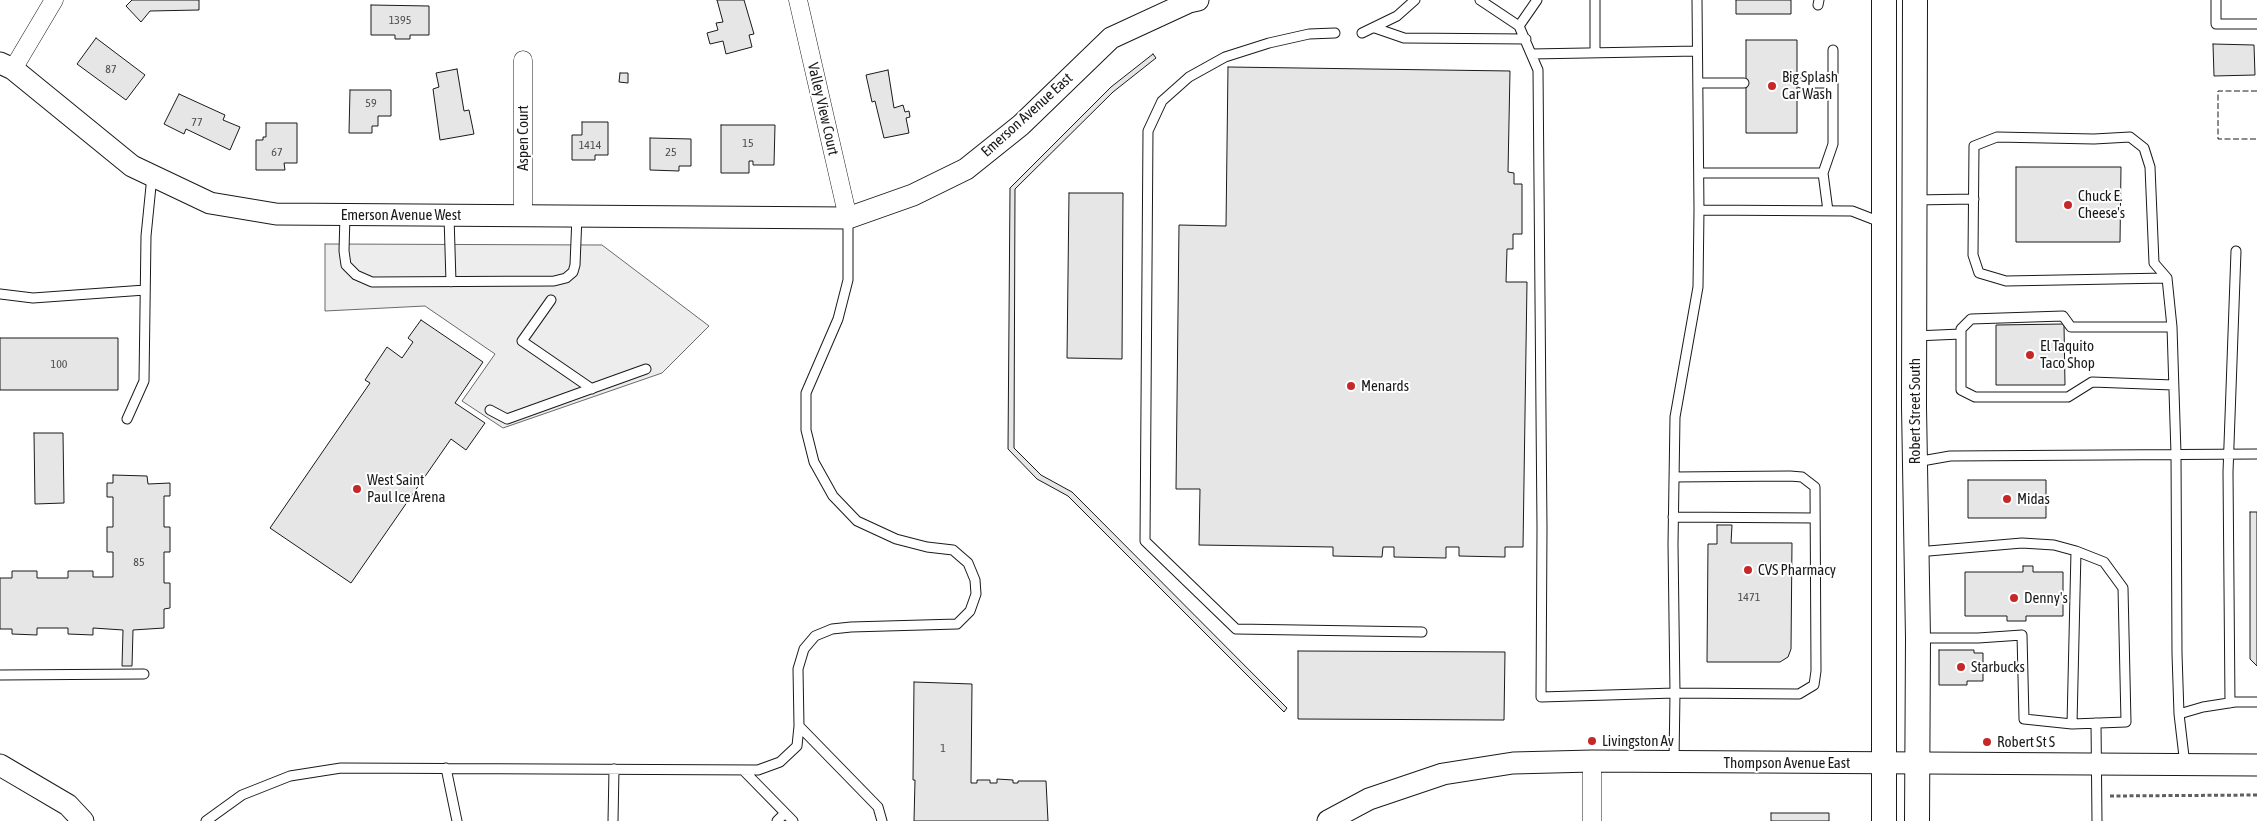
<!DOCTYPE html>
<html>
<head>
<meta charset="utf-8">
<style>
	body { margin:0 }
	canvas { display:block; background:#fff }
</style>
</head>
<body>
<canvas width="2257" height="821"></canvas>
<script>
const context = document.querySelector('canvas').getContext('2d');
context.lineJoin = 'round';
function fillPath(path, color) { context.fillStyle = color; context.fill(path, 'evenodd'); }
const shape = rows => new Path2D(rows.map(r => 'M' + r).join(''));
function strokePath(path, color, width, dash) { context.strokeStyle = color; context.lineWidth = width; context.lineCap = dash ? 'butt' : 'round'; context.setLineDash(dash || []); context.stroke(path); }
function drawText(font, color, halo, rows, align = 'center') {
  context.font = font + ' "Asap Condensed",sans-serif'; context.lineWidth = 4; context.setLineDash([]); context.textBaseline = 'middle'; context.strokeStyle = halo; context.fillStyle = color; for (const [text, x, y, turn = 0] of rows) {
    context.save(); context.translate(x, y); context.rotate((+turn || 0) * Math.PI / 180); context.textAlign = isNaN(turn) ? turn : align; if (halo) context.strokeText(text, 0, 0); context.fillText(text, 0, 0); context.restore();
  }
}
const parking = shape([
	[325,244,602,245,709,326,662,373,503,428,462,401,495,354,425,306,325,311,325,244]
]);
fillPath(parking, '#ededed');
strokePath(parking, '#6a6a6a', 1);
const building = shape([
	[132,0,199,0,199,10,150,11,141,22,126,6,132,0],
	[717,0,744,0,754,34,749,35,752,47,726,54,723,41,710,44,707,33,718,30,716,23,723,22,717,0],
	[1736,0,1791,0,1791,14,1736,14,1736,0],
	[371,5,429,6,429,35,410,35,410,39,395,39,395,35,371,35,371,5],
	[96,38,145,75,126,100,77,64,96,38],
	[1746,40,1797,40,1797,133,1746,133,1746,40],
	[2213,44,2254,45,2255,75,2214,76,2213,44],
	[1153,54,1156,58,1113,92,1015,189,1014,448,1041,475,1072,492,1287,708,1284,712,1068,496,1037,479,1008,449,1010,188,1111,87,1153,54],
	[1228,67,1510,71,1508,172,1514,173,1514,184,1522,184,1522,234,1513,234,1513,249,1507,249,1506,282,1527,282,1523,547,1505,547,1505,557,1459,556,1459,547,1446,547,1446,558,1394,557,1394,547,1383,547,1382,557,1333,556,1333,547,1199,545,1200,489,1176,489,1179,225,1226,226,1228,67],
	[457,69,464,111,469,110,474,134,440,140,433,89,439,87,436,73,457,69],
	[888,70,894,108,903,105,905,112,909,111,910,117,906,118,909,133,884,138,875,101,872,102,866,75,888,70],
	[620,73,628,73,628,83,619,82,620,73],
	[350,90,391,90,391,116,378,116,378,126,372,126,372,133,349,133,350,90],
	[179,94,225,115,223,120,240,127,230,150,186,129,184,134,164,124,179,94],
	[582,122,608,122,608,155,595,155,595,160,572,160,572,135,582,135,582,122],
	[266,123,297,123,297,163,284,163,285,170,256,170,256,140,263,140,263,137,266,137,266,123],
	[721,125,775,125,774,165,753,165,753,161,749,161,749,173,721,173,721,125],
	[650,138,691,139,691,166,679,166,679,171,650,170,650,138],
	[2016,167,2121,167,2120,242,2016,242,2016,167],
	[1069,193,1123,193,1122,359,1067,358,1069,193],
	[421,320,483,362,455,403,485,423,466,450,451,439,351,583,270,528,370,383,365,380,387,347,402,358,413,342,408,338,421,320],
	[2064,324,2065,385,1996,385,1996,325,2064,324],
	[0,338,118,338,118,390,0,390,0,338],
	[34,433,63,433,64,503,35,504,34,433],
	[113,475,147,476,148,484,170,483,170,496,164,496,164,527,170,527,170,552,164,552,164,583,170,583,170,608,164,609,164,628,133,630,132,666,122,666,123,630,93,628,93,635,68,634,68,628,37,628,37,635,12,634,12,629,0,629,0,578,12,578,12,571,37,571,37,578,68,578,68,571,93,571,93,577,113,577,113,552,107,552,107,527,113,527,113,497,107,497,107,483,113,483,113,475],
	[1968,480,2046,480,2046,518,1968,518,1968,480],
	[2250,512,2257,512,2257,666,2250,659,2250,512],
	[1717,525,1732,525,1731,543,1792,543,1791,649,1788,657,1780,662,1707,662,1708,544,1717,544,1717,525],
	[2023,566,2033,566,2033,572,2063,572,2063,616,2026,616,2026,621,2007,621,2007,616,1965,616,1965,572,2023,572,2023,566],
	[1939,650,1974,650,1974,653,1983,653,1983,681,1967,681,1967,685,1939,685,1939,650],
	[1298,651,1505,652,1504,720,1298,719,1298,651],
	[914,682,972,684,971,783,977,783,977,780,990,780,990,783,997,783,997,779,1013,780,1013,783,1018,783,1018,781,1046,781,1048,821,914,821,915,780,913,780,914,682],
	[1771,813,1829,813,1829,821,1771,821,1771,813]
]);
fillPath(building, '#e6e6e6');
strokePath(building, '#1a1a1a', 1);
const service = shape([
	[1480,0,1519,26,1538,70,1542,528,1541,697,1675,693,1674,761],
	[1697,0,1699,210,1852,211,1883,223],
	[2216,0,2216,24,2257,24],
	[1818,5,1819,0],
	[1519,26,1537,0],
	[1375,28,1404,38,1526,39],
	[1335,33,1309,34,1269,43,1225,57,1189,77,1162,101,1148,131,1145,541,1236,629,1422,632],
	[1362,33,1397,16,1415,0],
	[1595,52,1595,0],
	[1531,54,1697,51],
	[1698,83,1744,83],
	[1801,83,1833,83],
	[1699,173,1823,173,1833,144,1833,50],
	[1823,173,1828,211],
	[1914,200,1974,199],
	[345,215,344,251,346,265,356,275,372,282,554,281,566,278,573,272,575,265,577,216],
	[449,216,451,282],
	[2167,278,2006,281,1979,273,1973,255,1974,146,1997,137,2094,139,2130,137,2144,148,2150,167,2154,263,2167,278,2172,327,2176,454,2177,654,2179,714,2185,765],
	[0,294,33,298,145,290],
	[551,300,522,341,592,389],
	[2172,327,2071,327,2063,316,1971,319,1961,329,1961,390,1975,397,2068,397,2092,382,2173,385],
	[1915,336,1961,334],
	[490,410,507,419,646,369],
	[127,419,144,381,146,236,152,176],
	[1916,462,1950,456,2257,454],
	[1674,477,1790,476,1802,477,1815,487,1816,671,1814,685,1799,694,1675,693,1673,544,1675,417,1698,287,1699,210],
	[1673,517,1815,518],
	[1917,552,2022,543,2054,545,2076,551,2104,562,2123,588,2126,722,2072,724,2024,719,2022,635,1978,638,1919,638],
	[0,675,144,674],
	[2230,703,2228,472,2236,251],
	[2179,714,2203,707,2235,702,2257,702],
	[2096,723,2097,821],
	[2072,724,2076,551],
	[799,726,878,807,882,821],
	[446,768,457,821],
	[743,770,793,821],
	[206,821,242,795,290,776,341,768,758,770,780,762,797,746,799,726,798,669,804,649,815,636,832,629,851,627,957,624,970,611,976,594,975,580,968,563,953,550,927,547,896,539,857,521,833,496,814,462,806,430,806,393,838,319,848,280,848,218],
	[613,821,614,769],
	[777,821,785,813]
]);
const minor = shape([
	[798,0,848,218],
	[13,69,54,0],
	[523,216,523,60],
	[1592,761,1592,821]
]);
const tertiary = shape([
	[0,63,13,69,132,166,210,203,276,214,848,218,913,195,966,169,1021,125,1111,38,1189,2,1198,0],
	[0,765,68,805,83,821],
	[1328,821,1369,799,1443,774,1513,763,1592,761,2257,765]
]);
const secondary = shape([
	[1915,0,1914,407,1918,638,1917,821],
	[1884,821,1884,0]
]);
strokePath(service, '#1a1a1a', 11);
strokePath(minor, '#1a1a1a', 19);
strokePath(tertiary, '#1a1a1a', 23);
strokePath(secondary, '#1a1a1a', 26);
strokePath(shape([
	[2110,796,2257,795]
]), '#5f5f5f', 3, [4, 2.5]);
strokePath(service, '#fff', 9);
strokePath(minor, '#fff', 18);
strokePath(tertiary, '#fff', 21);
strokePath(secondary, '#fff', 24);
strokePath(shape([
	[2257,91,2218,91,2218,139,2257,139]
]), '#1a1a1a', 1, [6, 2.5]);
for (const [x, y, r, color] of [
	[1772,86,5,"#c62828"],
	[2068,205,5,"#c62828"],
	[2030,355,5,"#c62828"],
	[1351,386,5,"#c62828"],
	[357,489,5,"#c62828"],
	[2007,499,5,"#c62828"],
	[1748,570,5,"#c62828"],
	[2014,598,5,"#c62828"],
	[1961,667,5,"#c62828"],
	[1592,741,5,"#c62828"],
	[1987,742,5,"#c62828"]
]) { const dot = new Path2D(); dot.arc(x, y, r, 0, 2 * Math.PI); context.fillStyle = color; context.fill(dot); strokePath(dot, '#fff', 2); }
drawText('12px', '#4d4d4d', null, [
	["1395",400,20],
	["87",111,69],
	["59",371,103],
	["77",197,122],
	["15",748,143],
	["1414",590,145],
	["67",277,152],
	["25",671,152],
	["100",59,364],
	["85",139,562],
	["1471",1749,597],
	["1",943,748]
]);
drawText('15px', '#1a1a1a', '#fff', [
	["Big Splash",1782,77],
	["Car Wash",1782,94],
	["Chuck E.",2078,196],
	["Cheese's",2078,213],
	["El Taquito",2040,346],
	["Taco Shop",2040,363],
	["Menards",1361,386],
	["West Saint",367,480],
	["Paul Ice Arena",367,497],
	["Midas",2017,499],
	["CVS Pharmacy",1758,570],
	["Denny's",2024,598],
	["Starbucks",1971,667],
	["Livingston Av",1602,741],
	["Robert St S",1997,742]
], 'left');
drawText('15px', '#1a1a1a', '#fff', [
	["Valley View Court",823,109,77],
	["Emerson Avenue East",1027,115,-42],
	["Aspen Court",523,138,-90],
	["Emerson Avenue West",401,215],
	["Robert Street South",1915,411,-90],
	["Thompson Avenue East",1787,763]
]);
</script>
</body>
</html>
